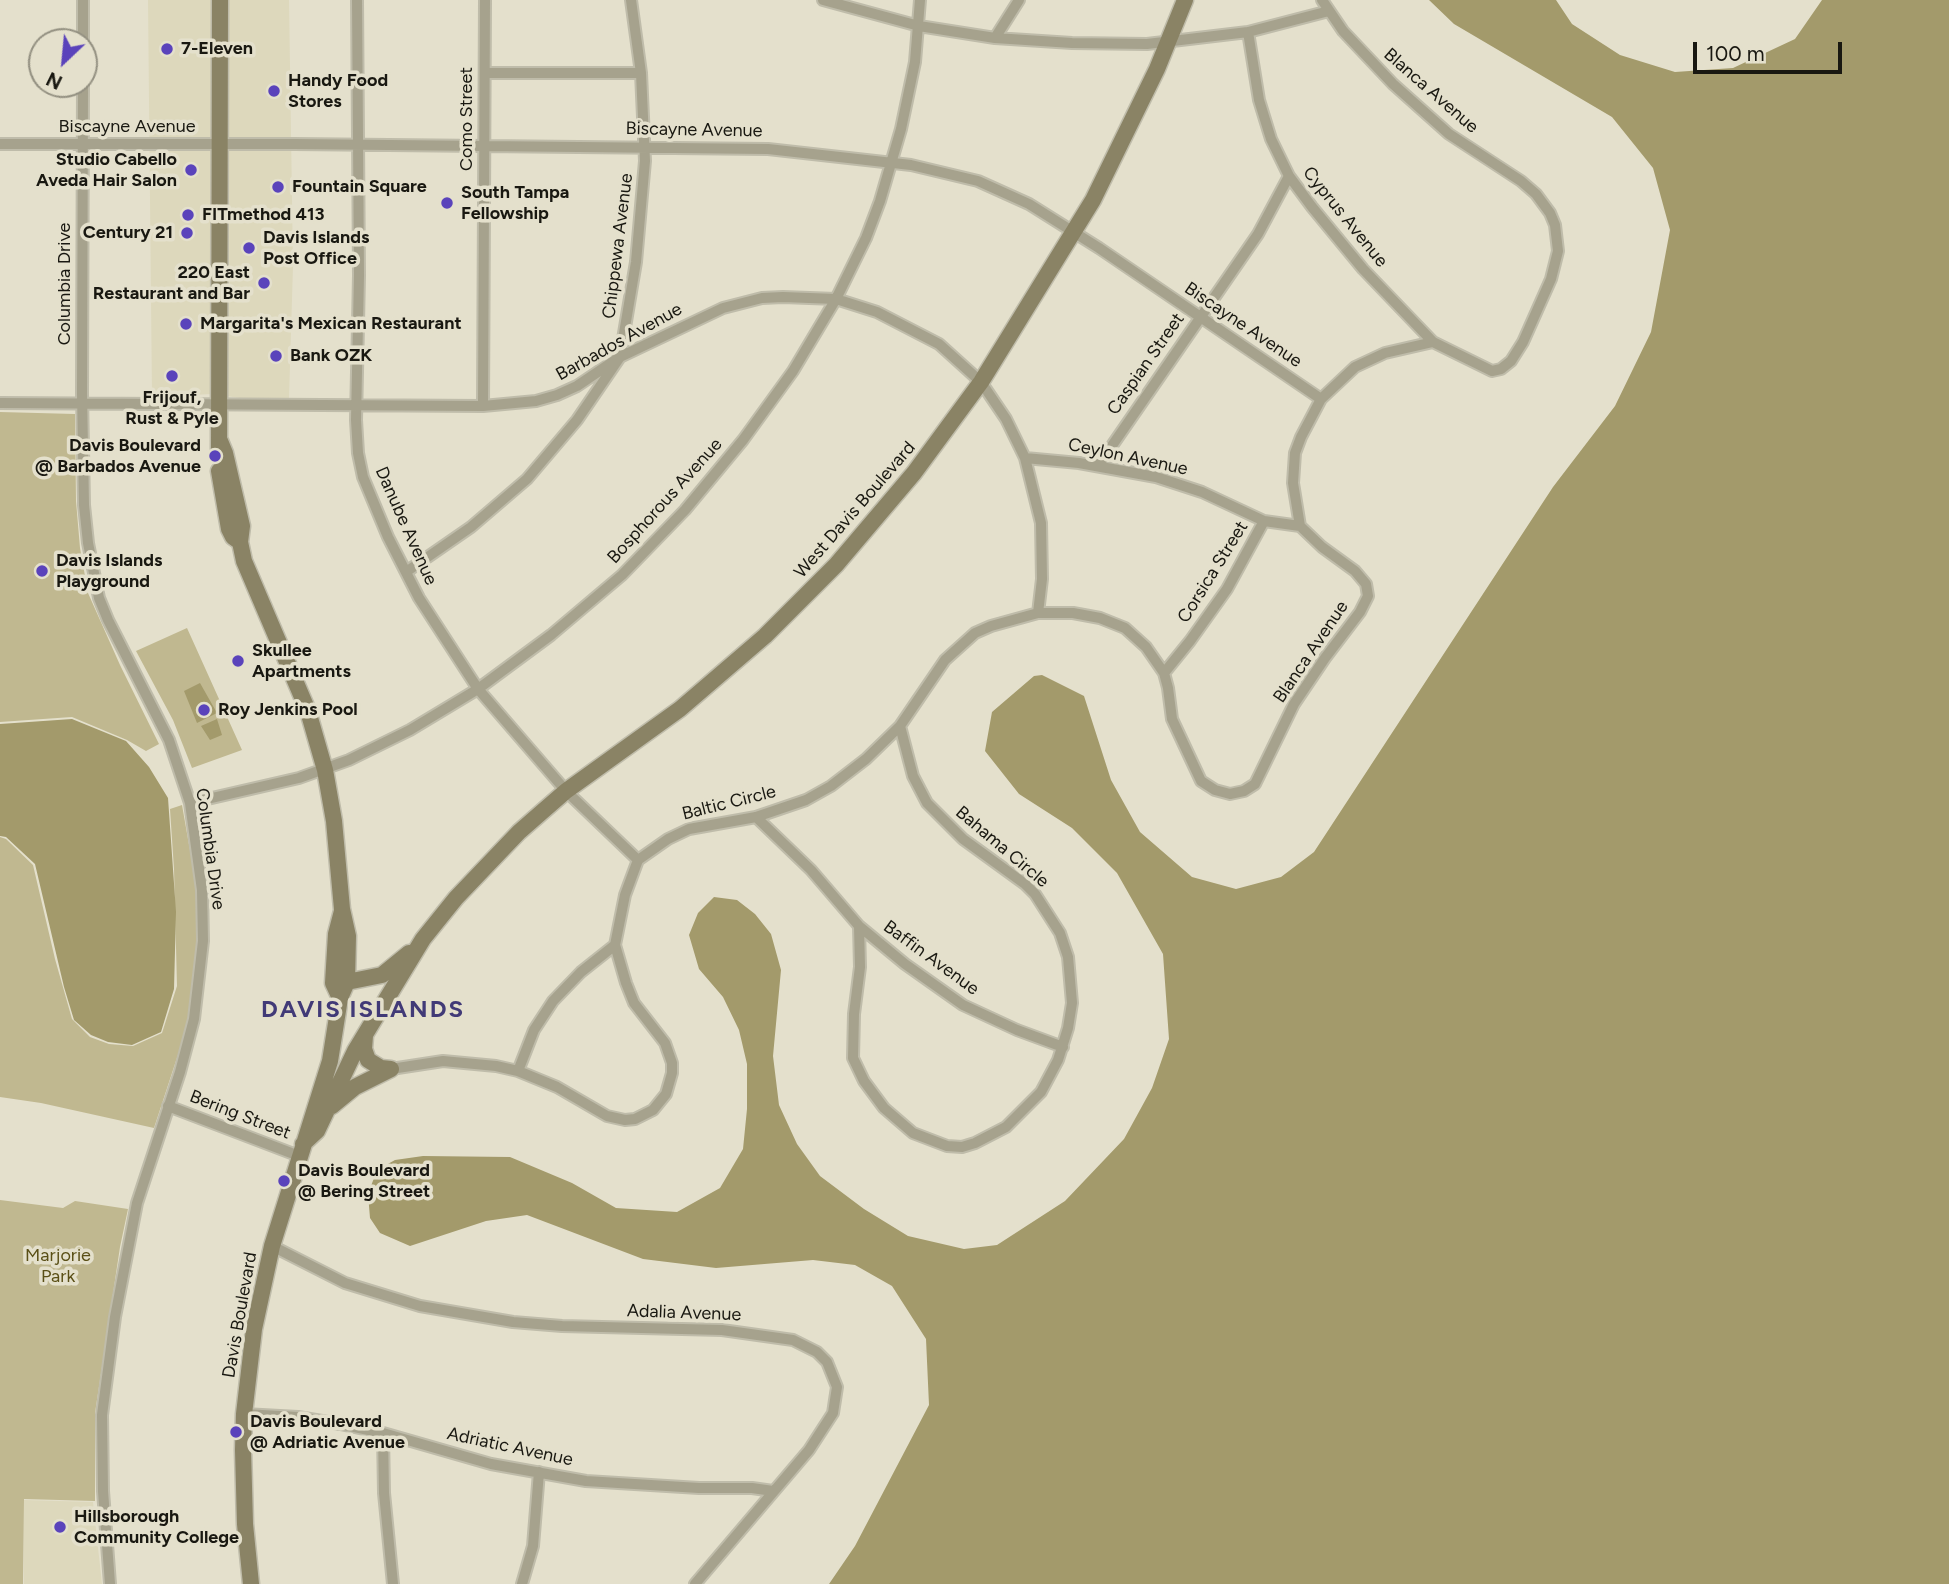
<!DOCTYPE html>
<html>
<head>
<meta charset="utf-8">
<style>
	body { margin:0 }
	#map { position:relative; width:1949px; height:1584px; overflow:hidden; background:#e4e0cc; font-family:Figtree,sans-serif }
	canvas { display:block }
	.north { position:absolute; left:28px; top:28px; width:70px; height:70px; box-sizing:border-box; background:#e4e0cc; border:2px solid #939081; border-radius:50%; rotate:206deg; font-size:19px; font-weight:700; line-height:28px; text-align:center; color:#191811 }
	.north::after { content:''; display:block; margin:auto; width:24px; height:32px; background:#5a43bb; clip-path:polygon(50% 0,100% 100%,50% 72%,0 100%) }
	.scale { position:absolute; left:1693px; top:42px; width:149px; height:32px; box-sizing:border-box; border:4px solid #191811; border-top:0; padding-left:9px; font-size:21px; line-height:24px; white-space:nowrap; color:#191811; -webkit-text-stroke:5px #e4e0cc; paint-order:stroke }
</style>
</head>
<body>
<div id="map">
<canvas width="1949" height="1584"></canvas>
<div class="north">N</div>
<div class="scale">100 m</div>
</div>
<script>
const context = document.querySelector('canvas').getContext('2d');
context.lineJoin = 'round';
function fillPath(path, color) { context.fillStyle = color; context.fill(path, 'evenodd'); }
const shape = rows => new Path2D(rows.map(r => 'M' + r).join(''));
function strokePath(path, color, width, dash) { context.strokeStyle = color; context.lineWidth = width; context.lineCap = dash ? 'butt' : 'round'; context.setLineDash(dash || []); context.stroke(path); }
function drawText(font, color, halo, rows, align = 'center') {
  context.font = font + ' Figtree,sans-serif'; context.lineWidth = 7; context.setLineDash([]); context.textBaseline = 'middle'; context.strokeStyle = halo; context.fillStyle = color; for (const [text, x, y, turn = 0] of rows) {
    context.save(); context.translate(x, y); context.rotate((+turn || 0) * Math.PI / 180); context.textAlign = isNaN(turn) ? turn : align; if (halo) context.strokeText(text, 0, 0); context.fillText(text, 0, 0); context.restore();
  }
}
fillPath(shape([
	[148,0,289,0,293,266,289,398,240,398,212,394,152,397],
	[24,1500,93,1502,102,1584,24,1584]
]), '#ddd8bc');
fillPath(shape([
	[0,412,75,414,76,501,80,548,88,593,120,665,159,744,146,751,127,740,72,717,0,722],
	[187,628,242,750,192,768,173,720,136,651],
	[182,805,197,890,198,939,190,1018,154,1128,41,1103,0,1097,0,837,6,839,33,865,55,959,72,1019,90,1037,109,1044,133,1046,162,1033,177,986,174,869,170,809],
	[0,1200,63,1208,75,1201,128,1209,120,1247,95,1413,95,1501,24,1499,23,1584,0,1584]
]), '#c0b890');
fillPath(shape([
	[1429,0,1556,0,1572,24,1620,55,1675,72,1733,68,1795,39,1822,0,1949,0,1949,1584,829,1584,855,1546,929,1405,926,1339,892,1286,855,1265,813,1260,716,1268,643,1259,527,1215,486,1221,410,1246,380,1233,370,1218,368,1194,377,1170,395,1160,423,1156,510,1157,572,1183,616,1208,677,1212,720,1188,743,1149,747,1109,747,1064,739,1030,723,997,699,969,689,935,698,913,714,897,737,900,755,914,771,934,781,970,773,1056,779,1105,797,1144,820,1176,864,1209,908,1236,964,1249,997,1245,1065,1201,1124,1139,1152,1088,1169,1039,1163,954,1117,873,1072,828,1019,794,985,751,992,712,1034,676,1042,675,1084,696,1111,780,1140,832,1192,877,1236,889,1281,877,1314,852,1553,487,1615,406,1651,332,1670,230,1653,168,1612,117,1454,24],
	[200,683,217,713,197,723,184,691],
	[72,719,126,741,149,767,168,798,176,912,174,989,161,1032,132,1045,108,1042,91,1035,74,1020,64,987,35,864,6,837,0,836,0,724],
	[217,719,222,735,210,740,201,726]
]), '#a39a6b');
const street = shape([
	[357,0,359,275,356,420,358,453,363,477,388,537,419,598,478,689,566,791,638,860],
	[823,0,919,26,995,38,1072,43,1147,44,1248,32,1329,11],
	[1248,32,1259,100,1271,139,1289,176,1312,207,1363,269,1433,342,1492,371,1501,369,1511,361,1523,342,1551,279,1558,251,1555,225,1550,213,1536,194,1521,181,1449,134,1393,84,1343,31,1322,0],
	[995,38,1019,0],
	[83,42,83,0],
	[485,73,641,73],
	[83,84,82,393,84,505,88,543,99,598,108,620,169,740,190,803,202,890,203,941,194,1019,180,1072,137,1203,115,1317,102,1415,103,1491,110,1584],
	[0,144,294,144,768,149,911,165,978,181,1029,204,1099,248,1321,399],
	[0,403,483,406,536,401,557,395,577,386,620,357,723,308,762,298,783,297,836,299,877,312,939,344,981,382,1006,419,1025,458,1041,523,1042,579,1038,613],
	[483,406,485,0],
	[1025,458,1079,463,1156,477,1202,492,1264,521,1300,526],
	[1098,466,1258,234,1289,176],
	[406,572,471,527,527,479,577,420,620,357,636,262,645,161,641,73,631,0],
	[1164,673,1190,641,1227,589,1264,521],
	[190,803,299,778,349,760,410,730,478,689,551,635,622,575,685,510,743,440,793,371,836,299,866,238,880,201,901,129,915,62,920,0],
	[756,817,811,870,859,926,860,967,854,1014,853,1058,864,1081,884,1108,913,1133,947,1146,962,1147,975,1143,1006,1127,1041,1092,1058,1060,1068,1028,1072,1003,1068,957,1060,933,1035,894,1025,884,963,839,927,803,913,776,900,726],
	[859,926,905,964,963,1005,1017,1030,1063,1047],
	[391,1069,443,1061,496,1066,518,1071,557,1087,607,1116,625,1120,635,1119,653,1110,666,1094,672,1073,672,1063,665,1043,634,1003,626,983,615,945,625,895,638,860,668,839,689,829,756,817,806,800,831,786,866,759,900,726,945,660,975,633,991,626,1038,613,1073,613,1100,618,1125,628,1146,647,1164,673,1168,688,1172,719,1201,781,1215,790,1230,794,1244,791,1255,784,1294,704,1325,658,1360,612,1368,596,1366,584,1355,571,1322,547,1300,526,1293,483,1295,453,1301,437,1321,399,1355,367,1385,353,1433,342],
	[518,1071,534,1030,553,1001,581,972,615,945],
	[168,1106,299,1156],
	[272,1246,345,1283,420,1306,513,1322,562,1326,722,1330,793,1340,817,1352,827,1362,837,1387,833,1413,809,1450,695,1584],
	[244,1414,298,1417,340,1424,383,1433,491,1464,586,1481,699,1488,752,1488,773,1491],
	[383,1433,384,1493,393,1584],
	[522,1584,533,1546,539,1472]
]);
const secondary = shape([
	[220,441,225,453,242,526,240,542,244,561,308,711,325,770,334,821,342,909,348,936,347,982,340,998,330,1061,272,1246,254,1329,244,1414,243,1450,245,1524,251,1584],
	[219,449,220,0],
	[219,471,229,529,233,537,240,542],
	[347,982,382,975,409,953],
	[340,998,333,983,336,934,342,911],
	[365,1036,364,1049,368,1060,381,1068,391,1069],
	[332,1106,355,1087,391,1069],
	[303,1144,317,1131,355,1051,423,939,456,898,519,832,543,811,566,791,680,709,765,636,836,565,914,473,981,382,1093,200,1157,69,1185,0]
]);
strokePath(street, '#bfbcaa', 14);
strokePath(secondary, '#bfbcaa', 19);
strokePath(street, '#a6a28d', 10);
strokePath(secondary, '#8a8365', 16);
for (const [x, y, r, color] of [
	[167,49,7,"#5a43bb"],
	[274,91,7,"#5a43bb"],
	[191,170,7,"#5a43bb"],
	[278,187,7,"#5a43bb"],
	[447,203,7,"#5a43bb"],
	[188,215,7,"#5a43bb"],
	[187,233,7,"#5a43bb"],
	[249,248,7,"#5a43bb"],
	[264,283,7,"#5a43bb"],
	[186,324,7,"#5a43bb"],
	[276,356,7,"#5a43bb"],
	[172,376,7,"#5a43bb"],
	[215,456,7,"#5a43bb"],
	[42,571,7,"#5a43bb"],
	[238,661,7,"#5a43bb"],
	[204,710,7,"#5a43bb"],
	[284,1181,7,"#5a43bb"],
	[236,1432,7,"#5a43bb"],
	[60,1527,7,"#5a43bb"]
]) { const dot = new Path2D(); dot.arc(x, y, r, 0, 2 * Math.PI); context.fillStyle = color; context.fill(dot); strokePath(dot, '#e4e0cc', 2.5); }
drawText('bold 18px', '#191811', '#e4e0cc', [
	["7-Eleven",181,49],
	["Handy Food",288,81],
	["Stores",288,102],
	["Studio Cabello",177,160,"right"],
	["Aveda Hair Salon",177,181,"right"],
	["Fountain Square",292,187],
	["South Tampa",461,193],
	["Fellowship",461,214],
	["FITmethod 413",202,215],
	["Century 21",173,233,"right"],
	["Davis Islands",263,238],
	["Post Office",263,259],
	["220 East",250,273,"right"],
	["Restaurant and Bar",250,294,"right"],
	["Margarita's Mexican Restaurant",200,324],
	["Bank OZK",290,356],
	["Frijouf,",172,398,"center"],
	["Rust & Pyle",172,419,"center"],
	["Davis Boulevard",201,446,"right"],
	["@ Barbados Avenue",201,467,"right"],
	["Davis Islands",56,561],
	["Playground",56,582],
	["Skullee",252,651],
	["Apartments",252,672],
	["Roy Jenkins Pool",218,710],
	["Davis Boulevard",298,1171],
	["@ Bering Street",298,1192],
	["Davis Boulevard",250,1422],
	["@ Adriatic Avenue",250,1443],
	["Hillsborough",74,1517],
	["Community College",74,1538]
], 'left');
drawText('18px', '#191811', '#e4e0cc', [
	["Blanca Avenue",1431,91,41],
	["Como Street",467,119,-90],
	["Biscayne Avenue",127,127],
	["Biscayne Avenue",694,130,1],
	["Cyprus Avenue",1345,217,51],
	["Chippewa Avenue",618,246,-83],
	["Columbia Drive",65,284,-90],
	["Biscayne Avenue",1243,325,34],
	["Barbados Avenue",619,342,-29],
	["Caspian Street",1146,364,-55],
	["Ceylon Avenue",1128,457,12],
	["Bosphorous Avenue",665,501,-48],
	["West Davis Boulevard",855,510,-49],
	["Danube Avenue",406,526,66],
	["Corsica Street",1213,572,-58],
	["Blanca Avenue",1311,652,-56],
	["Baltic Circle",729,803,-14],
	["Bahama Circle",1002,847,40],
	["Columbia Drive",210,849,82],
	["Baffin Avenue",931,958,36],
	["Bering Street",240,1115,21],
	["Adalia Avenue",684,1313,2],
	["Davis Boulevard",240,1315,-80],
	["Adriatic Avenue",510,1447,12]
]);
drawText('18px', '#5a4f16', '#e4e0cc', [
	["Marjorie",58,1256],
	["Park",58,1277]
]);
context.letterSpacing = '2px';
drawText('bold 24px', '#413a77', '#e4e0cc', [
	["DAVIS ISLANDS",363,1010]
]);
context.letterSpacing = '0px';
</script>
</body>
</html>
